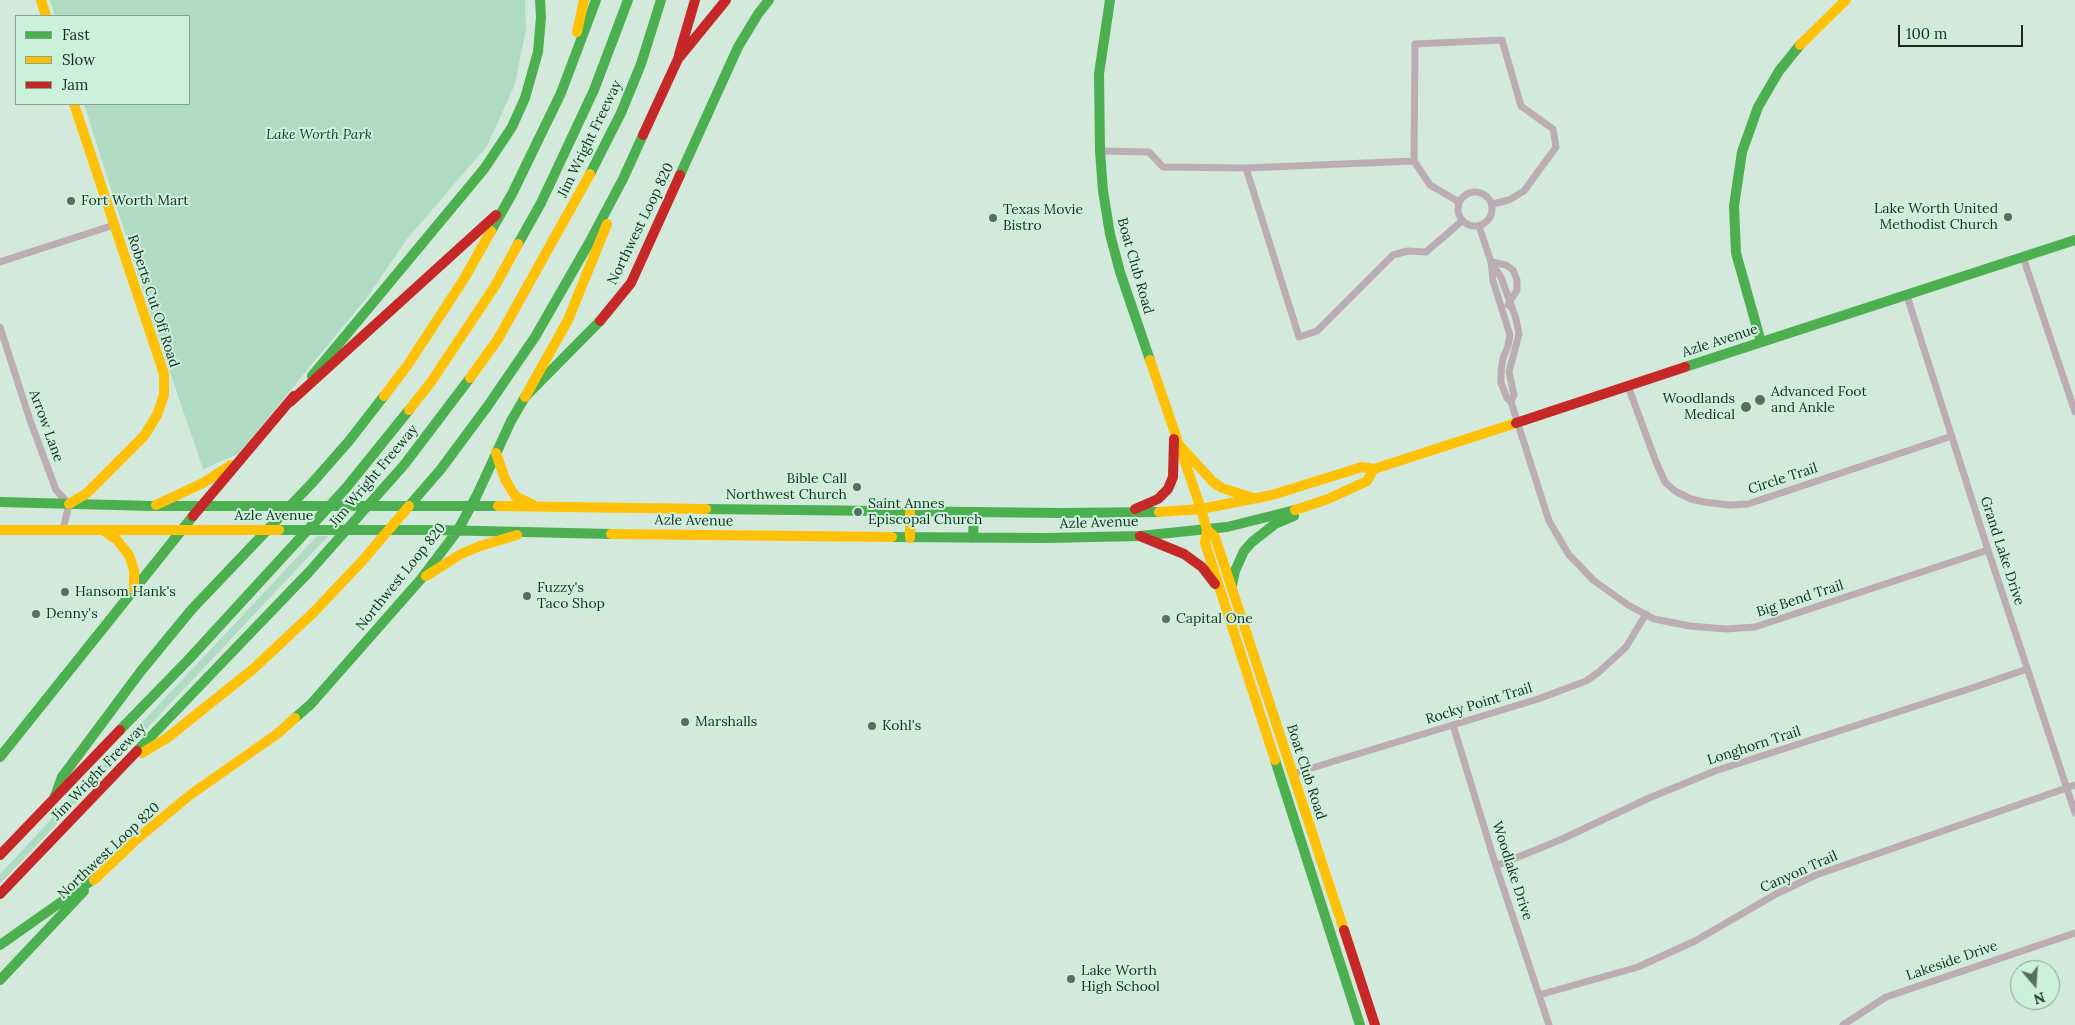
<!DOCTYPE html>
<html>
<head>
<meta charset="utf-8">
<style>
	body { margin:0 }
	#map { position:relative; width:2075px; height:1025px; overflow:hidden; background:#d3e9dc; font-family:Lora,serif }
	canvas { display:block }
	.legend { position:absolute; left:15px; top:15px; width:175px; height:90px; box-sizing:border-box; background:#cbf1da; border:1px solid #85a190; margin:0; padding:6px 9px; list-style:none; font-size:15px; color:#1b2a21 }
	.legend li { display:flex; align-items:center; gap:10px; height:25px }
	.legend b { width:25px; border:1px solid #85a190 }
	.north { position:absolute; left:2010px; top:960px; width:50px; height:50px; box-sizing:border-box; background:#cbf1da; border:1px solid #85a190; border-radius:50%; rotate:162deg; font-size:14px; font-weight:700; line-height:20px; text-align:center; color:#1b2a21 }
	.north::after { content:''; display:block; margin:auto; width:18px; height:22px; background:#5b6d62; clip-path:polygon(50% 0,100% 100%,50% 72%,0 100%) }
	.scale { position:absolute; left:1898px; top:25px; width:125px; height:22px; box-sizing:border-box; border:2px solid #1b2a21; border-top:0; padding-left:6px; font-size:15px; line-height:18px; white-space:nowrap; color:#1b2a21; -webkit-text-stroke:4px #cbf1da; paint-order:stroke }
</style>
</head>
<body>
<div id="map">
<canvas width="2075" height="1025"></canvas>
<ul class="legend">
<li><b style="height:6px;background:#4caf50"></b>Fast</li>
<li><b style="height:6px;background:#ffc107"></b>Slow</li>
<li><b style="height:6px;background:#c62828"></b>Jam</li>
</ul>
<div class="north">N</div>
<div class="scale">100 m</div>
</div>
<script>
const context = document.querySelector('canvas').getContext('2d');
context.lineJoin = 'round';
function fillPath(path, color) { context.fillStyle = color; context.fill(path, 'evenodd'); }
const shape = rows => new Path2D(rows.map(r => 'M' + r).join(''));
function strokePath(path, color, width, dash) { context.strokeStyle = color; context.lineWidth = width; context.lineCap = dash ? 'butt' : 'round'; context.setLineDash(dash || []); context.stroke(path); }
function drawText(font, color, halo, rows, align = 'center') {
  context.font = font + ' Lora,serif'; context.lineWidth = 4; context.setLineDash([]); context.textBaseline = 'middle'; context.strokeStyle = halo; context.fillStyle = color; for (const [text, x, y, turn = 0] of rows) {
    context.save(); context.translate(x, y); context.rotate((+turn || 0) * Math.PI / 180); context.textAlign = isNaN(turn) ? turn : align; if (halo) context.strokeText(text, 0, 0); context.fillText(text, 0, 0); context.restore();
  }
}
fillPath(shape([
	[50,0,525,0,526,29,515,84,487,146,407,239,368,296,238,454,203,469,156,331,84,104,189,104,189,16,55,16],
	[317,536,328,536,0,884,0,874]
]), '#afdbc2');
strokePath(shape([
	[1100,151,1149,152,1163,167,1246,168,1414,161,1430,185,1459,202],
	[1414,161,1415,44,1502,40,1521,106,1553,129,1556,147,1524,191,1509,200,1492,204],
	[1246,168,1299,337,1317,331,1393,255,1408,251,1426,252,1462,221],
	'1458 209a17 17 0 1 1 34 0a17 17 0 1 1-34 0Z',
	[1479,226,1491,262,1493,281,1510,335,1508,346,1503,358,1501,371,1501,383,1507,398,1511,402,1549,521,1569,555,1578,564,1593,580,1628,605,1654,619,1690,626,1726,629,1755,627,1988,550],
	[2023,257,2075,412],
	[0,262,114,225],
	[1491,262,1506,265,1513,270,1517,280,1517,290,1508,305],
	[1492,264,1501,277,1516,319,1519,334,1509,372,1514,395,1511,402],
	[1907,296,1988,550,2075,813],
	[0,327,30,420,56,490,69,504,63,530],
	[1628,386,1656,462,1665,482,1675,491,1691,499,1704,502,1729,505,1748,504,1952,436],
	[1453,725,1496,866,1549,1025],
	[1292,774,1538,699,1586,681,1599,672,1626,647,1646,614],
	[1496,866,1560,840,1649,798,1715,771,1975,687,2027,669],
	[1539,995,1638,967,1695,941,1776,894,1816,875,2075,785],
	[1843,1025,1886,997,2075,933]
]), '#bcadb4', 7);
strokePath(shape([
	[1110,0,1099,74,1100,151,1103,191,1110,234,1120,272,1150,360],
	[590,174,621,113,641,64,661,0],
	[680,175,738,47,758,14,769,0],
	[491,231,512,194,561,93,596,0],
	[518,244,541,203,594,90,628,0],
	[1761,342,1736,253,1734,206,1742,152,1758,107,1779,71,1800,45],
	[1685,367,2075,240],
	[312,376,484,169,512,127,525,98,538,52,541,17,540,0],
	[0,502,152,506,498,506],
	[409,506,441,469,487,407,535,337,589,243,623,179,643,135],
	[706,509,1061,513,1159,512],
	[279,530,437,530,611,534],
	[892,537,1046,538,1140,536,1227,527,1295,510],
	[973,538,974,512],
	[1232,585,1235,571,1244,551,1252,542,1275,524,1294,516],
	[295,718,311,704,421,579,458,530,477,495,511,421,525,397,600,321],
	[120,730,190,658,346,488,409,410],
	[137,751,309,572,404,465,470,378],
	[0,757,193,516],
	[1275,760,1360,1025],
	[55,796,62,777,141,671,192,609,313,482,349,441,384,396],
	[0,945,98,876],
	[0,980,84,891]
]), '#4caf50', 10);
strokePath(shape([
	[41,0,46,16],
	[577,32,584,0],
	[1800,45,1846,0],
	[1150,360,1201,509,1207,530,1205,543,1275,760],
	[470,378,498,339,590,174],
	[384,396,407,366,464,279,491,231],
	[525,397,568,320,607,224],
	[409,410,431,382,495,286,518,244],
	[1182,448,1213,482,1222,488,1253,498],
	[496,453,505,479,515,496,535,506],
	[69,504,87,493,144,436,157,415,164,395,164,374,74,104],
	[156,505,203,483,231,465],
	[498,506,706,509],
	[1295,510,1328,499,1367,481,1374,469],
	[910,512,910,538],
	[1159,512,1201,509,1272,495,1362,467,1374,469,1516,423],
	[0,530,279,530],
	[1207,530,1215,537,1344,930],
	[104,531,117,540,129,555,134,570,134,590],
	[611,534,892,537],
	[426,576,461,554,480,546,517,535],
	[142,753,167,738,252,670,313,613,363,560,409,506],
	[94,880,137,839,190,795,277,734,295,718]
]), '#ffc107', 10);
strokePath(shape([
	[679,55,695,0],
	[643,135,678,59,726,0],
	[600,321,631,283,680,175],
	[290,402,496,215],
	[1516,423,1685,367],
	[1135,509,1158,499,1168,489,1173,477,1174,439],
	[193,516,294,396],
	[1140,536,1184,554,1202,567,1215,584],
	[0,855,120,730],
	[0,894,137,751],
	[1344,930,1375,1025]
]), '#c62828', 10);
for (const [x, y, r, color] of [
	[71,201,5,"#5b6d62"],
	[2008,217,5,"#5b6d62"],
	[993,218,5,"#5b6d62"],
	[1760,400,6,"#5b6d62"],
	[1746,407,6,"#5b6d62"],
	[857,487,5,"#5b6d62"],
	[858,512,5,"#5b6d62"],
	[65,592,5,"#5b6d62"],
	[527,596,5,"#5b6d62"],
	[36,614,5,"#5b6d62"],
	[1166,619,5,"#5b6d62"],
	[685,722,5,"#5b6d62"],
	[872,726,5,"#5b6d62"],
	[1071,979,5,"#5b6d62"]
]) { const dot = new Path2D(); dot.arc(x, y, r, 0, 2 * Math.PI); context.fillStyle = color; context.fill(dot); strokePath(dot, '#cbf1da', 2); }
drawText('italic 14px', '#0f3d28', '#cbf1da', [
	["Lake Worth Park",319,135]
]);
drawText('14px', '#1b2a21', '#cbf1da', [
	["Jim Wright Freeway",590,139,-64],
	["Northwest Loop 820",641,224,-64],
	["Boat Club Road",1135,266,74],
	["Roberts Cut Off Road",153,301,72],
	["Azle Avenue",1720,341,-18],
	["Arrow Lane",46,426,70],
	["Jim Wright Freeway",374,476,-50],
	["Circle Trail",1783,479,-18],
	["Azle Avenue",274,516],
	["Azle Avenue",694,521,1],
	["Azle Avenue",1099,523,-2],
	["Grand Lake Drive",2002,551,72],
	["Northwest Loop 820",401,577,-51],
	["Big Bend Trail",1800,599,-18],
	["Rocky Point Trail",1479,704,-17],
	["Longhorn Trail",1754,746,-18],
	["Jim Wright Freeway",99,772,-46],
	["Boat Club Road",1306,772,72],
	["Northwest Loop 820",109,851,-43],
	["Woodlake Drive",1512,871,72],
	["Canyon Trail",1799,872,-24],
	["Lakeside Drive",1952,961,-19]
]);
drawText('14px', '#1b2a21', '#cbf1da', [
	["Fort Worth Mart",81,201],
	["Lake Worth United",1998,209,"right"],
	["Methodist Church",1998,225,"right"],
	["Texas Movie",1003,210],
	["Bistro",1003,226],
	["Advanced Foot",1771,392],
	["and Ankle",1771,408],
	["Woodlands",1735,399,"right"],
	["Medical",1735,415,"right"],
	["Bible Call",847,479,"right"],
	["Northwest Church",847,495,"right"],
	["Saint Annes",868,504],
	["Episcopal Church",868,520],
	["Fuzzy's",537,588],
	["Taco Shop",537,604],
	["Hansom Hank's",75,592],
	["Denny's",46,614],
	["Capital One",1176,619],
	["Marshalls",695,722],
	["Kohl's",882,726],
	["Lake Worth",1081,971],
	["High School",1081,987]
], 'left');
</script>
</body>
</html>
